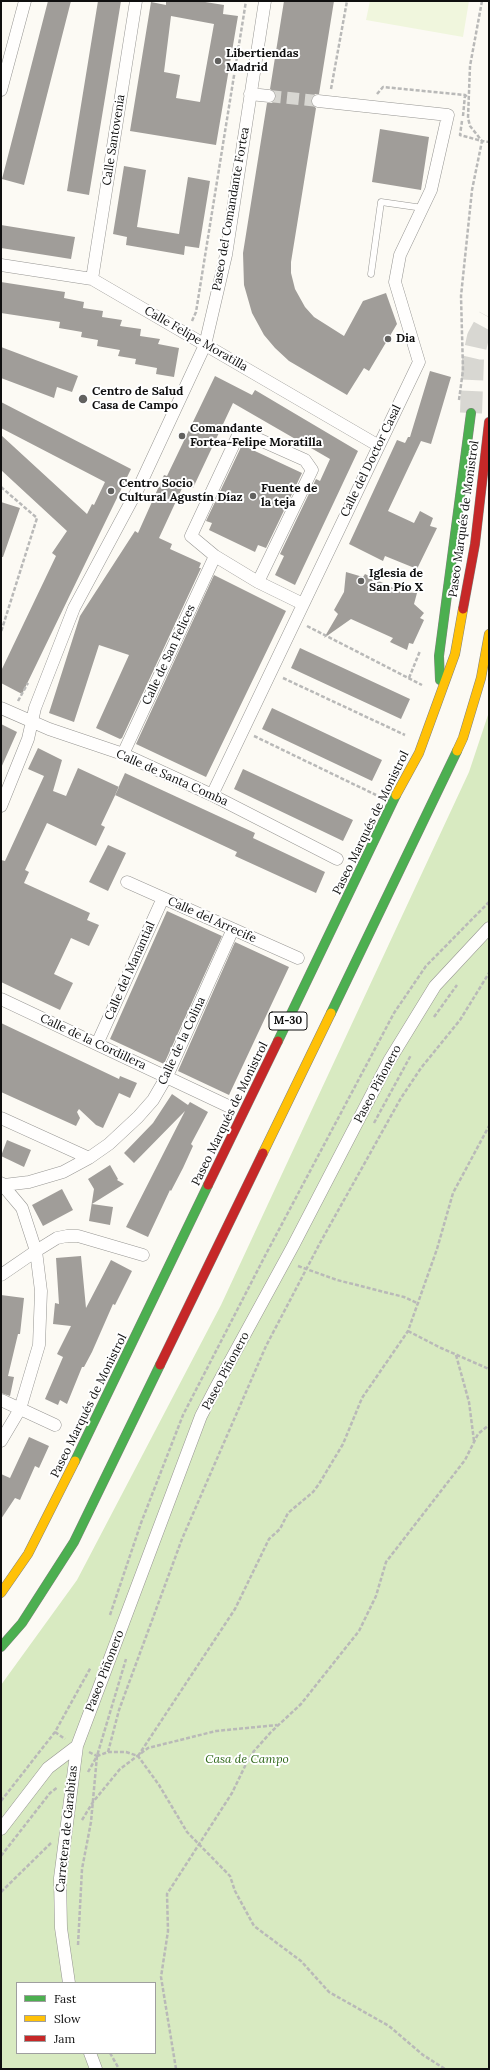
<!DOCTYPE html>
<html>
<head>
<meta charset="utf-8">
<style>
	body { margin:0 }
	#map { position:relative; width:490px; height:2070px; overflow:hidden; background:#fcfaf4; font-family:Lora,serif }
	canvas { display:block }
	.frame { position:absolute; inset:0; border:2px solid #0f0f0f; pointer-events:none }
	.legend { position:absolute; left:16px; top:1982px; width:140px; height:72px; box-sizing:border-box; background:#fff; border:1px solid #9f9f9f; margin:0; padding:5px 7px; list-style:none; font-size:12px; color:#0f0f0f }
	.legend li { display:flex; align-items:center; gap:8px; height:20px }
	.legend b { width:20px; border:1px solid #9f9f9f }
</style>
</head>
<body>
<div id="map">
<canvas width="490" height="2070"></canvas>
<div class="frame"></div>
<ul class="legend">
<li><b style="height:5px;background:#4caf50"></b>Fast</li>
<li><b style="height:5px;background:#ffc107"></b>Slow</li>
<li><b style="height:5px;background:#c62828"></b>Jam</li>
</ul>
</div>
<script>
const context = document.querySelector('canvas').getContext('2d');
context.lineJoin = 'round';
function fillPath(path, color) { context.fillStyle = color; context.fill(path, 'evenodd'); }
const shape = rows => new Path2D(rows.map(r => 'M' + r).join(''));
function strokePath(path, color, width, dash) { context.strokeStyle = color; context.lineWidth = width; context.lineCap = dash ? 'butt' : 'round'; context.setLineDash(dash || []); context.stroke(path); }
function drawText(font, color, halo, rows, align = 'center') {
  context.font = font + ' Lora,serif'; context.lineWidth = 4; context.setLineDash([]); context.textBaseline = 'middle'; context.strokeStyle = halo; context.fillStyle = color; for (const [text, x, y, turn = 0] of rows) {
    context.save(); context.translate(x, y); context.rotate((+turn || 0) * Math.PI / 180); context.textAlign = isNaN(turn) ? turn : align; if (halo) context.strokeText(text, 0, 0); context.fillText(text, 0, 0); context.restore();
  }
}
fillPath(shape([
	[489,712,489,2069,1,2069,1,1685,77,1580,221,1305,469,772],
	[17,1983,155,1983,155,2053,17,2053]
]), '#d8eac1');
fillPath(shape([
	[370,1,469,1,463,37,366,20]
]), '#f0f6dd');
fillPath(shape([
	[48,1,71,1,24,185,2,179],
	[98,1,121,1,89,195,67,191],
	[166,1,199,1,224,5,223,14,238,16,216,145,130,131,151,2,166,5],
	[171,16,214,24,200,102,176,98,180,75,164,72],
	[284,1,334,1,319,94,315,94,311,100,311,104,316,108,291,262,291,273,295,289,305,307,314,317,344,336,363,301,386,293,397,324,369,371,364,368,347,395,289,361,275,348,264,335,252,313,244,285,243,253,267,103,272,103,276,97,276,93,270,89],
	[380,129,429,137,421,190,372,182],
	[124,166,146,170,137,227,179,234,188,177,210,181,199,248,185,246,184,255,126,245,127,237,113,234],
	[1,225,75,237,71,259,1,248],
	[1,282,65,292,64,298,84,302,83,308,103,311,102,317,122,320,120,326,141,329,140,336,160,339,158,344,179,348,174,377,156,374,157,368,135,364,136,359,118,356,120,350,97,346,98,340,81,337,82,332,59,328,60,322,1,313],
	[1,347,78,376,72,392,57,387,54,398,1,378],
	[430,371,451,377,438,421,431,444,421,441,388,511,414,523,420,511,433,518,430,526,437,528,417,569,385,556,383,561,349,544,397,440,405,443,408,437,410,437],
	[215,376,252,395,255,390,358,451,295,585,275,575,284,556,280,554,316,479,320,481,330,459,233,403,193,488,184,484,159,538,172,544,170,549,201,563,199,568,201,568,122,738,120,739,96,728,129,655,99,645,74,722,49,713,80,616,135,531,138,533,164,475,167,476],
	[1,402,131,469,22,694,1,683,1,671,56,556,52,553,67,531,1,470,1,435,87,514,92,504,94,505,105,482,1,428],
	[242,445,302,473,266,548,258,545,255,552,209,530,212,523,206,521],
	[1,502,20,508,3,557,1,557],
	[346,572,363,577,365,574,401,592,417,593,414,604,424,613,420,618,424,620,413,644,409,643,407,650,390,642,393,638,351,619,324,638,338,614,334,610,344,592],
	[214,575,286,611,206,777,136,744],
	[300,648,410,699,401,719,291,668],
	[272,708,382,760,372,781,262,729],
	[1,724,17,732,1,768],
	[38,748,62,760,53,791,66,796,78,768,119,787,101,825,105,827,96,846,47,823,25,870,29,872,24,883,90,913,87,920,99,925,89,946,71,938,54,974,73,983,60,1010,1,982,1,860,5,861,44,776,28,769],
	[243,769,353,820,343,841,234,789],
	[125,773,255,833,253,838,325,872,316,893,235,856,237,852,115,795],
	[108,845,126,853,108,891,89,882],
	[167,911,222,936,164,1064,110,1039],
	[235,942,289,967,229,1095,178,1071],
	[1,1023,119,1079,120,1076,137,1083,130,1098,119,1093,103,1128,96,1125,79,1109,77,1112,80,1118,76,1126,1,1092],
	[172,1094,188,1105,190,1102,208,1112,191,1144,193,1146,183,1168,171,1191,170,1190,148,1237,126,1227,185,1111,134,1163,124,1153,153,1123],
	[7,1140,31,1150,24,1167,1,1156],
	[110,1165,118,1179,117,1180,124,1184,92,1204,113,1207,110,1225,89,1221,94,1189,88,1179],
	[62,1189,73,1210,43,1226,32,1205],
	[81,1256,86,1308,111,1260,132,1271,115,1305,113,1304,92,1352,84,1367,82,1367,67,1404,60,1400,58,1405,45,1399,63,1357,57,1354,71,1326,53,1324,55,1303,59,1304,56,1258],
	[1,1295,24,1298,20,1334,18,1334,8,1376,14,1377,10,1396,1,1393],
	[29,1437,49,1446,39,1468,35,1466,20,1500,15,1498,1,1519,1,1474,10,1478]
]), '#a09d99');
strokePath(shape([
	[269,96,318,101]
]), '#d8d7d2', 12, [12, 6]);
strokePath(shape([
	[471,413,473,359,478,337,489,317]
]), '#d8d7d2', 22, [22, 11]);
const lane = shape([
	[371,274,381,202,423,208]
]);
const street = shape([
	[1,90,25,1],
	[250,94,269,96],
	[1,265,92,279,379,446],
	[92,279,136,1],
	[258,582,312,470,305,460,240,431,191,536,215,556,258,582,303,604],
	[1,708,49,729,123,754,212,795,337,859],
	[123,754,215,556],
	[212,795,419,362,395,282,400,255,431,190,448,115,318,101],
	[1,806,28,739,35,708,74,608,140,485,205,345,226,255,265,1],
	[127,882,298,958],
	[1,999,228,1106],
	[97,1044,163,898],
	[1,1118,89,1158],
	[1,1183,22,1208,36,1251,41,1291,39,1345,20,1409,1,1441],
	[4,1185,29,1182,63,1172,89,1158,109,1144,138,1117,153,1100,167,1076,233,929],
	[1,1275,36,1251,57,1238,67,1236,78,1236,143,1255],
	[1,1400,55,1425],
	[1,1829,48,1768,77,1746,201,1416,215,1389,293,1246,389,1061,435,986,489,928],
	[69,1983,61,1928,60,1878,77,1746],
	[90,2053,96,2069]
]);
const fast = shape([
	[440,680,439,656,471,413],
	[331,1013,457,751],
	[278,1041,396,795],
	[75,1461,208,1185],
	[1,1647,22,1623,74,1542,160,1365]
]);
const slow = shape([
	[457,751,463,738,481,678,489,634],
	[396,795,419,753,455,654,463,609],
	[263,1153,331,1013],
	[1,1593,28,1554,75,1461]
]);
const jam = shape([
	[463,609,475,544,489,422],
	[208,1185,278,1041],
	[160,1365,263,1153]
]);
strokePath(lane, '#969592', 7);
strokePath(street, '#969592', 13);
strokePath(fast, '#83827f', 10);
strokePath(slow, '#83827f', 10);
strokePath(jam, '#83827f', 10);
strokePath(shape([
	[482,1,470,66,468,118,470,126,482,141,489,142],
	[331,89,347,1],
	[377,94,383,87,465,95,468,98],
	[463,116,465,95],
	[192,321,196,312,246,1],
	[459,400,463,370,461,296,472,190,482,141,460,135,462,121],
	[1,487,37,518,1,632],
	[307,626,422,685],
	[283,678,405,735],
	[409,678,420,651],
	[18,701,28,683],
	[254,736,376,795],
	[434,1017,457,985],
	[374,1123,411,1055],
	[298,1266,337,1280,404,1297,419,1304],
	[408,1331,441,1348,489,1369],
	[456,1355,469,1402,474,1441],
	[110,1615,141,1523,183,1415,266,1254,394,1013,426,966,489,902],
	[55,1732,65,1739],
	[89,1752,97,1756],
	[108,1752,119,1710,182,1539,266,1346,320,1243,401,1098,421,1068,460,1020,489,973],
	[138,1756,235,1609,269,1539,280,1529,288,1513,313,1492,319,1484,343,1444,362,1398,408,1331,437,1249,453,1193,489,1126],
	[88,1772,97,1756,108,1752,126,1752,138,1756,159,1785,187,1832,230,1876,235,1891,254,1926,301,1961,329,1992,389,2026,423,2055,445,2069],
	[1,1801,55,1732,91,1667],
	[82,1820,93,1802,120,1769,148,1748,216,1731,277,1725],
	[1,1856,50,1793,58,1787],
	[1,1892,51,1843],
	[78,1945,82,1869,91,1822,97,1756,126,1659],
	[110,2053,119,2069],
	[176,2069,161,1977,168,1931,167,1894,232,1793,247,1762,254,1751,271,1732,301,1704,359,1631,376,1596,386,1562,465,1460,478,1434,489,1425]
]), '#b9b9b8', 2.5, [4, 2]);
strokePath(lane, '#fffefd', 6);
strokePath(street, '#fffefd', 12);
strokePath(fast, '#4caf50', 9);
strokePath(slow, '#ffc107', 9);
strokePath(jam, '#c62828', 9);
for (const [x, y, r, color] of [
	[218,61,4,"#62615f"],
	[388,339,4,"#62615f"],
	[83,399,5,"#62615f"],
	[182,436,4,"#62615f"],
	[111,491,4,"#62615f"],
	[253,496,4,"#62615f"],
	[361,581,4,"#62615f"]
]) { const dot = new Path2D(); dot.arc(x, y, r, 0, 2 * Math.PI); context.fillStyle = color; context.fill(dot); strokePath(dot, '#fff', 1.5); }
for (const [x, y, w] of [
	[288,1021,38]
]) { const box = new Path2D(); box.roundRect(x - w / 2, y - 9, w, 18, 3); context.fillStyle = '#fff'; context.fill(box); strokePath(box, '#0f0f0f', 1); }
drawText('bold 11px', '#0f0f0f', null, [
	["M-30",288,1021]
]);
drawText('bold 12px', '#0f0f0f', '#fff', [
	["Libertiendas",226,54],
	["Madrid",226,68],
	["Dia",396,339],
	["Centro de Salud",92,392],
	["Casa de Campo",92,406],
	["Comandante",190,429],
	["Fortea-Felipe Moratilla",190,443],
	["Centro Socio",119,484],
	["Cultural Agustín Díaz",119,498],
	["Fuente de",261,489],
	["la teja",261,503],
	["Iglesia de",369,574],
	["San Pío X",369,588]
], 'left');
drawText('12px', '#0f0f0f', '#fff', [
	["Calle Santovenia",114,140,-81],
	["Paseo del Comandante Fortea",231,209,-80],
	["Calle Felipe Moratilla",196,339,30],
	["Calle del Doctor Casal",371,461,-64],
	["Paseo Marqués de Monistrol",464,519,-82],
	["Calle de San Felices",169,655,-65],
	["Calle de Santa Comba",172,778,24],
	["Paseo Marqués de Monistrol",371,823,-64],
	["Calle del Arrecife",212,920,24],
	["Calle del Manantial",130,971,-66],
	["Calle de la Colina",182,1041,-65],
	["Calle de la Cordillera",93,1042,25],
	["Paseo Piñonero",378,1084,-62],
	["Paseo Marqués de Monistrol",230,1114,-64],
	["Paseo Piñonero",226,1371,-62],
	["Paseo Marqués de Monistrol",89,1406,-64],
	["Paseo Piñonero",105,1671,-69],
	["Carretera de Garabitas",67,1829,-84]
]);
drawText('italic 12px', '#316a1c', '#fff', [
	["Casa de Campo",247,1760]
]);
</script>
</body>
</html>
